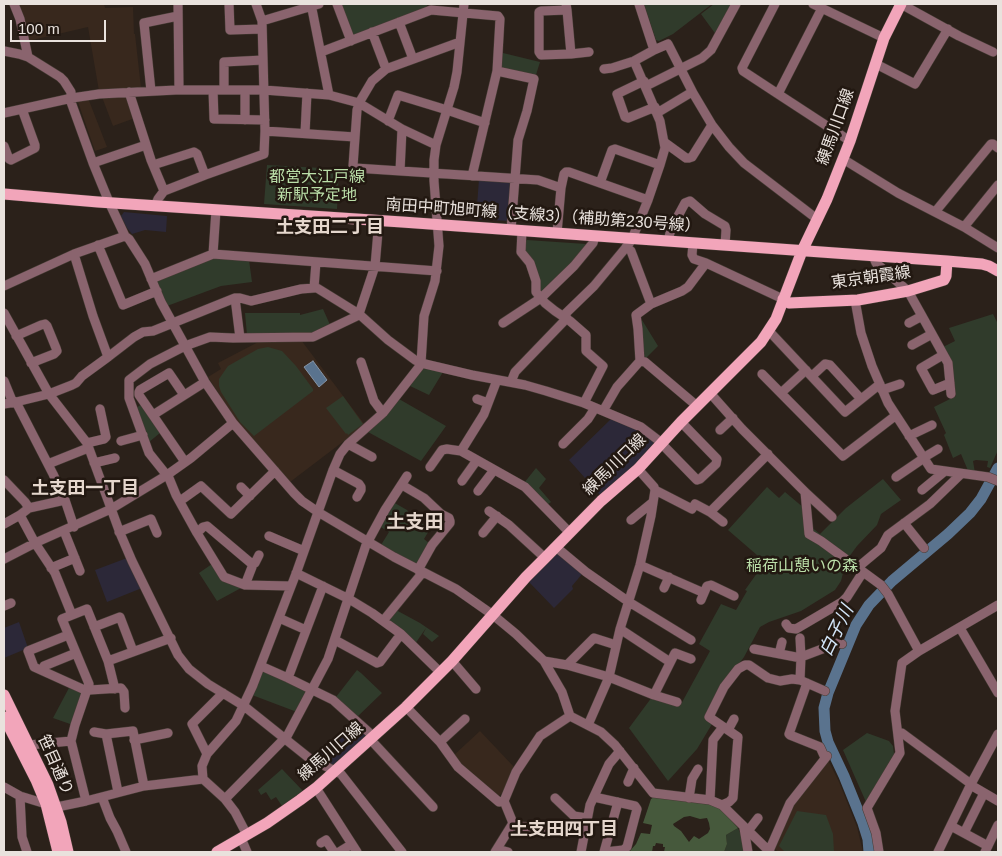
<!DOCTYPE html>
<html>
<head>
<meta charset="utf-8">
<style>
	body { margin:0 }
	#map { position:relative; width:1002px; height:856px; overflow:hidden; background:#2b211a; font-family:Arial,sans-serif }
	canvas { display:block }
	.frame { position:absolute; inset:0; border:5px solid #e9e2dd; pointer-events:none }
	.scale { position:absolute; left:10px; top:20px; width:96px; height:22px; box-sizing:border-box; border:2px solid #e9e2dd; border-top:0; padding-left:6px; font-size:15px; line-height:18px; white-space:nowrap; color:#e9e2dd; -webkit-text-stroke:4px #221811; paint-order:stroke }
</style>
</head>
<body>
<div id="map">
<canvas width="1002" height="856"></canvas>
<div class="frame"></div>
<div class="scale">100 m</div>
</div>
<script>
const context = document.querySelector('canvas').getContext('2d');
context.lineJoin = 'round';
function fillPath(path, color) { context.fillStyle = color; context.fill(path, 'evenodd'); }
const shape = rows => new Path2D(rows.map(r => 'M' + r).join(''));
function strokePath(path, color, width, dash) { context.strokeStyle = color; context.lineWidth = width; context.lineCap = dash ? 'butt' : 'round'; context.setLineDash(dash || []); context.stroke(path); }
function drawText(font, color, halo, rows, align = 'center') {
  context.font = font + ' Arial,"Noto Sans JP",sans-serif'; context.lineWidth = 5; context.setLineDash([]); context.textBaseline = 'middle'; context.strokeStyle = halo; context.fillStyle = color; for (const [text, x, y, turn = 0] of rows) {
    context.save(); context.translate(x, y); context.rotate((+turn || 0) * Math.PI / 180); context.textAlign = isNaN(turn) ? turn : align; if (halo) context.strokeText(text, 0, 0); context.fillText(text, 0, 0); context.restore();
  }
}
fillPath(shape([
	[479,179,510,182,508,221,476,219],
	[124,212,167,216,166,232,145,230,132,234,127,228,121,216],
	[612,418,640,429,654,439,654,443,634,465,600,495,569,460],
	[557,553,583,573,572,586,573,589,554,608,529,582],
	[127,558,142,588,107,602,95,570],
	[19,622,28,648,4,658,4,628],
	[353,722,367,735,333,766,314,757]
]), '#2c2838');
fillPath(shape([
	[16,4,104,4,105,8,133,7,134,34,135,34,141,88,99,91,88,27,28,41],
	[124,96,129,98,135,118,113,126,102,97],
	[88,98,107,147,95,151,78,102,79,100],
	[264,339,301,340,365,425,290,482,237,422,208,377,221,369,218,363],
	[480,731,514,767,503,792,497,798,460,765,453,756],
	[827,760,829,762,839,782,857,827,863,852,778,852,773,847,794,804]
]), '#38281d');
fillPath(shape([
	[340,4,426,4,427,5,426,8,354,35,351,34],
	[644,4,712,4,673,34,659,41,656,40],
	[714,4,735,4,717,36,701,14],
	[503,53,540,62,535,78,501,70,501,55],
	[267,165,339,169,337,209,264,204],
	[527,240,586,244,587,247,540,293,525,252,525,241],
	[213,257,249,260,252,282,221,286,167,306,156,282,158,278],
	[323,309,331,327,312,335,247,335,245,313,300,313,300,315],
	[993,314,998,324,998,450,990,468,987,467,988,461,976,460,973,461,975,473,969,473,961,454,953,458,944,435,946,433,934,407,956,396,950,362,943,347,955,341,949,328],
	[642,320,658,346,646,358,643,356],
	[268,347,282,351,296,366,313,389,313,391,254,436,240,422,221,392,219,386,219,379,228,366,258,349],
	[426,368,443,372,429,395,410,386,422,369],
	[343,396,363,424,348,435,347,433,346,434,326,408],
	[399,399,446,426,421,461,368,432],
	[142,404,160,433,149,442,136,408],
	[536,468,546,479,539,488,551,502,547,505,524,483],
	[883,479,901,500,881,514,877,525,857,546,846,561,841,581,835,590,801,611,769,622,760,627,744,657,722,687,712,724,697,749,668,781,629,728,652,697,680,706,710,651,699,644,721,604,736,610,747,591,745,590,765,562,728,530,767,487,779,498,785,492,804,508,805,522,820,534,846,508],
	[393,502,407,510,412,516,418,520,418,521,430,529,424,539,430,544,416,565,381,545,389,532,379,526],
	[212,564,241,588,217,601,199,573],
	[396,610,420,623,439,636,432,642,423,634,426,628,415,644,391,622,390,620],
	[266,670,308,692,297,712,252,695,262,672],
	[357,670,361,673,382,693,357,717,336,697],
	[70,686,83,692,73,725,53,718],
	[867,733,889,741,893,746,894,754,866,802,843,750],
	[282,769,303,791,282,806,276,797,271,800,266,792,261,795,258,790],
	[797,811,826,815,833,834,834,852,785,852,779,846],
	[738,828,744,842,746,852,724,852,727,844,726,835]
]), '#303b2b');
fillPath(shape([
	[656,796,704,802,720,808,738,828,726,835,727,844,724,852,664,852,665,847,663,847,663,844,656,843,655,846,653,846,652,852,629,852,636,844,641,833,650,834,652,825,643,823,651,799],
	[690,816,700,819,707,818,709,823,710,829,708,833,699,839,694,836,689,842,681,831,674,826,673,824,684,817]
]), '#46593c');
const water = shape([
	[313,361,327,380,319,387,304,367,313,361]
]);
fillPath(water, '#5a738e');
strokePath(water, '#8594a6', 1);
strokePath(shape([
	[869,852,868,839,863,823,844,776,828,742,825,731,824,708,828,693,856,625,869,605,892,581,948,534,970,513,981,499,998,468]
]), '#5a738e', 11);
const minor = shape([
	[14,4,20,19,28,57],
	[178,4,179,90],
	[229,4,230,30,262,29],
	[311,4,329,95],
	[337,4,351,41],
	[566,4,567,10,571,54,541,55,539,52,539,12,541,11,567,10],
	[775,4,742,68,743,71,778,94,822,8],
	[813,4,884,38],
	[901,4,959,36,993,52],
	[262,21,319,4],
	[399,22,413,59],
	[372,32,386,69],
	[460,42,386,69,372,81,359,103,357,110,353,166,355,168,538,180,561,188],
	[654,50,668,44,693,93,712,125,729,147,744,163,817,219],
	[4,51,19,54,28,57,60,77,64,81,71,92,71,102,93,163,109,202,125,236,129,239,145,264,161,302,205,382,233,423,294,493,302,501,318,512,394,557,456,589,493,615,516,634,544,661,548,668,562,692,570,716,601,732,615,745,653,793,710,800,722,805,770,852],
	[321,52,431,10,498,16,500,19,497,71,472,176],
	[571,54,589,52],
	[876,64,915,84,948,29],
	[604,69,612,68,634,61,654,50,639,4],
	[497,71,534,79,527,111,518,140,511,230],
	[644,81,617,94,625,117,628,118,655,107],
	[646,86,702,58,711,50,736,4],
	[213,90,214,119,265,120],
	[224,90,224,62,263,60],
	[151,91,144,23,178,16],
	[129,92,151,160,164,191,158,199,155,206],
	[778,94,850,141],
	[4,113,72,98,99,94,176,90,264,90,329,95,359,103,402,129,436,145],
	[657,113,692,92],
	[245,120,245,90],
	[388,121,398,95,447,110,485,123],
	[265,131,355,137],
	[305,133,307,93],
	[664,142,686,158,689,158,692,157,712,125],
	[4,146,9,159,11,160,35,148,35,145,22,109],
	[843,159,898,193,964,227,998,248],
	[93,163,146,145],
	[153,165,194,152,197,154,205,175,264,154,265,131,262,21,256,4],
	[400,171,402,129],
	[600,183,612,150,615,149,660,165],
	[164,191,205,175],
	[935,212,991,144,993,144,998,148],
	[964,227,998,185],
	[522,230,521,252,530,263,536,281,536,292,545,303,555,311,570,321,586,335,586,351,603,366,584,403],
	[557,233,561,188,564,174,566,172,569,172,648,200],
	[668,241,671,229,685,203,690,201,705,214,725,226,726,230,725,245],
	[693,243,692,255,694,259,706,263,783,299],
	[98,245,123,305,157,291],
	[626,247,631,251,651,304],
	[74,254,93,316,108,357],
	[213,254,216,210],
	[873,256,876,263,908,291,922,316,948,363,951,394],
	[151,279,213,254,437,271],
	[4,286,74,254,125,236],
	[314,288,316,262],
	[235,298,240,338],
	[855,300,861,333,872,366,888,403,931,469,988,477,998,481],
	[4,313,49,394,87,443,120,533,132,561,178,655,189,669,208,684,244,706,309,758,341,774,402,852],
	[563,316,594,286,628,245,632,239,648,200,660,165,665,148,660,121,634,61],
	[503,323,541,298,574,266,593,243,595,236],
	[909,323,922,316],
	[769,331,845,412,880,384],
	[16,336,41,325,45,324,47,326,56,348,57,351,54,354,31,363],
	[912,345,932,334],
	[943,355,921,368,933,390,950,383],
	[361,362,374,401,383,413],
	[762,374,843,456,895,416],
	[812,376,825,364,830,365,861,399],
	[497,380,484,414,461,451,525,487,570,533],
	[4,381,13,403],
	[511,382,515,372,567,318],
	[882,390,900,384],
	[710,393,742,429,805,492,809,534,821,541,881,585,888,594,919,651],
	[781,393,806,370],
	[184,395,169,373,140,390,139,392,139,395,185,462],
	[477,399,488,403],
	[16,402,53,474,65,500,74,527],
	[4,404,16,402,49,394,72,385,76,383,82,376,108,357,134,337,143,332,153,331,235,298,240,298,251,301,301,289,314,288,317,288,359,314,388,340,415,360,421,363,472,375,525,385,546,391,584,403,641,427,658,440,696,479,697,480,700,479,716,464,717,459,681,422],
	[697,406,645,362,640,361,638,329,636,315,651,304,682,291,688,287,706,263],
	[603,411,617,387,640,361],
	[153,415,205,382],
	[720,430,733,418],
	[909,436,932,425],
	[121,441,143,435],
	[87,443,104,439,106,437,100,409],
	[348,444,372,457],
	[563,444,588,419,595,408],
	[923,458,938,449],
	[94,463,115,458],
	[48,464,88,448],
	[430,467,442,450,447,449,461,451],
	[333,470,359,484,361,487,361,490,357,497],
	[896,477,924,458],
	[4,480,25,502,29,508,20,515,35,543,55,573,72,615],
	[462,481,477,460],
	[402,485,424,498,441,514,449,518,450,521,450,523,432,545,418,570],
	[241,487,250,496],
	[655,490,692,509,695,504,710,512,723,522],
	[922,490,945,471],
	[478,491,494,470],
	[805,492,832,517],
	[180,501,201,486,231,514,275,471],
	[29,508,65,500],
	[489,511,509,525,545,558],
	[710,512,768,454],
	[631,520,653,502],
	[904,523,924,548],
	[4,524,20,515],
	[64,531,80,571],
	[119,532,151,519,157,533],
	[197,533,203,527,207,526,252,564,252,567,245,585],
	[483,533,497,516],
	[269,536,304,551],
	[556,547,586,572,629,602,691,640],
	[4,559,35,543,111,509,167,475,191,458,233,423],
	[252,564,255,563,259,555],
	[640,565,704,593],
	[51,568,75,558],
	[857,568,881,548,888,535,930,504,961,474],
	[296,573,349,599,372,613,401,634,441,673],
	[291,586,245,585,224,577,197,533,176,495,169,478,149,453,129,398,129,380,150,364,185,346,210,337,233,338,313,337,357,316,359,314,375,266,379,220],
	[664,588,669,577],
	[701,600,707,586,711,585,734,596],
	[4,606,11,603],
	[279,618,306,630],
	[383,621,423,572],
	[786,624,789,628,796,629,842,602,847,597,863,572],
	[94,627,120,617,133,651],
	[960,628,998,693],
	[620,629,670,662],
	[68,635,28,651,34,667,87,691,90,690,121,688,124,692,125,708],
	[800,638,801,657],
	[335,640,377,663,380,662,401,634],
	[754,649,801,658],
	[779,654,782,642],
	[108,661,171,638],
	[452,661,476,689],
	[544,661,567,665,609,677,654,695,677,702],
	[567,665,594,638,616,645],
	[261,666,288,678,333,700,373,736],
	[42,670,44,666,76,653],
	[288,678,323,586],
	[800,680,801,657,838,643,842,644],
	[807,683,789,734,790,735,820,747,825,758],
	[654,695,675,653,691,659],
	[406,707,440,742,458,767,499,802,504,801],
	[588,725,609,677,620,629,640,565,651,516,655,490,654,487,638,469],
	[728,730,734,719],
	[94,732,106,734,133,731,144,786],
	[898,733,902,733,971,784,974,787,998,801],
	[106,734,118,792],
	[370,739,433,807],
	[134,740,168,733],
	[285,740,328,659,366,545,385,510,407,476],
	[440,742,465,719],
	[29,745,71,741],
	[207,754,192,724,223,693],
	[628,782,634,768],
	[4,787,20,796,46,804],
	[316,788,357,852],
	[20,796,22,837,27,852],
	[102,797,110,818,117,831,126,852],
	[594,797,635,806,637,809,627,847,623,850,605,852],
	[555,798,574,816,587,818],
	[689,798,692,779,698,769],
	[225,799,284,739],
	[710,800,713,740,723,727],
	[86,801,71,741,75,725,89,684,62,619,87,609,108,661,115,689],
	[722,805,729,802,733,798,738,737,709,717,724,687,738,669,745,665,749,665,768,678,780,681,792,679,800,680,825,691],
	[57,807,86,801,144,786,203,779],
	[512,824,515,826,547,828],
	[951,826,988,846],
	[744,828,748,852],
	[748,831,758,818],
	[964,833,984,793],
	[247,835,235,812,225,799,203,779,202,766,207,754,236,721,253,685,297,571,333,470,340,454,348,444,383,413,419,367,421,363,424,316,435,281,439,246,434,181,434,160,436,145,454,87,457,72,464,4],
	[241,838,247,852],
	[321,843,326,840,334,852],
	[497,849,508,852],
	[769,851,790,803,827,756],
	[339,852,352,844],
	[495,852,513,823,504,801,516,772,540,736,570,716],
	[581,852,590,805,609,764,620,751],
	[604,852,618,802],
	[879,852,876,833,867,808,900,753,895,711,902,663,919,651,998,605],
	[938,852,971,784,998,734],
	[985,852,998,825]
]);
const major = shape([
	[4,194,98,202,402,222,947,261,982,264,989,266,998,271],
	[783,299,789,303,858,300,908,291,944,280,946,276,947,261],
	[4,695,48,785,61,822,68,852],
	[4,717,36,780,46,804,58,852],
	[217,852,267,823,300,800,316,788,406,707,452,661,526,577,545,558,601,501,638,469,681,422,761,342,776,319,802,251,827,199,850,141,884,38,901,4]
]);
strokePath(minor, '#463c35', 10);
strokePath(major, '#463c35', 12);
strokePath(minor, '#8a646e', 9);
strokePath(major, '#f2a5ba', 11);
drawText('16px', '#e9e2dd', '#221811', [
	["練馬川口線",836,127,-70],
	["南田中町旭町線（支線3）（補助第230号線）",543,216,4],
	["東京朝霞線",871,278,-8],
	["練馬川口線",615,465,-44],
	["練馬川口線",331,752,-41],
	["笹目通り",55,765,66]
]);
drawText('16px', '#bbdfa9', '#221811', [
	["都営大江戸線",317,178],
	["新駅予定地",317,196],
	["稲荷山憩いの森",802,567]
]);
drawText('bold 18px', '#e5d7cd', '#221811', [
	["土支田二丁目",330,228],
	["土支田一丁目",85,489],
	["土支田四丁目",564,830]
]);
drawText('italic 18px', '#d4e7fa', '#221811', [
	["白子川",837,631,-64]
]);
drawText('bold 19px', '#e5d7cd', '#221811', [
	["土支田",415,523]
]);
</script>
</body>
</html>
